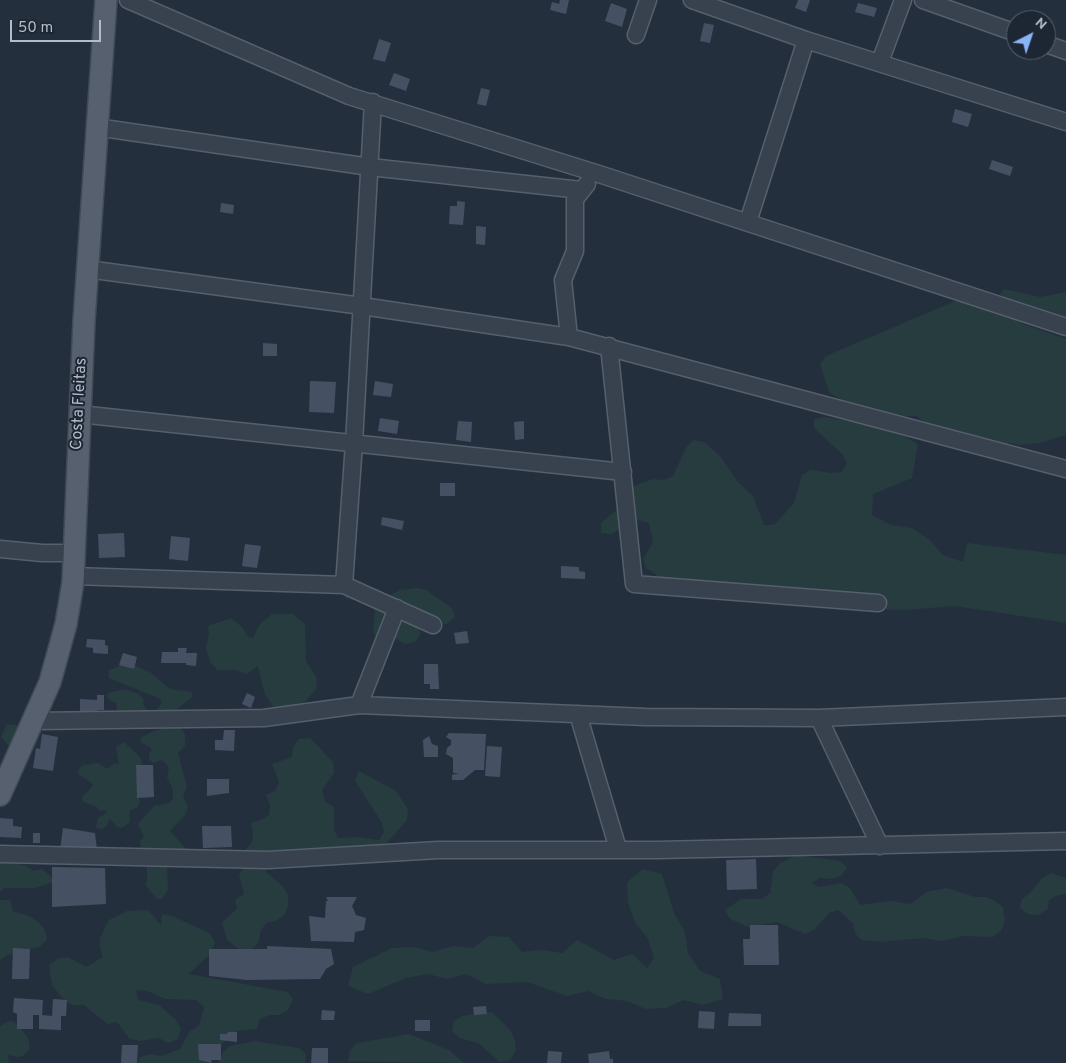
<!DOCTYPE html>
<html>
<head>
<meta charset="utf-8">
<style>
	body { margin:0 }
	#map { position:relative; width:1066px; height:1063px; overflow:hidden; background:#242f3e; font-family:Overpass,sans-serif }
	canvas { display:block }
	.north { position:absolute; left:1006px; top:10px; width:50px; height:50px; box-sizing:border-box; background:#1d2633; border:1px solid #59626f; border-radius:50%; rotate:41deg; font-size:14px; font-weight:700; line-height:20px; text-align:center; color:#b4bcc9 }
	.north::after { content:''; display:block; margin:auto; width:18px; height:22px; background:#8ab4f8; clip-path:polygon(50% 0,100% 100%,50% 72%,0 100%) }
	.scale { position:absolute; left:10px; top:20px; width:91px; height:22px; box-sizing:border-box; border:2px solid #b4bcc9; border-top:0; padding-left:6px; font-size:15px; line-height:18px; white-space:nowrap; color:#b4bcc9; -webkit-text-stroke:4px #1d2633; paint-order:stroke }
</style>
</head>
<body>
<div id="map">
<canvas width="1066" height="1063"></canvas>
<div class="north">N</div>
<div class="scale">50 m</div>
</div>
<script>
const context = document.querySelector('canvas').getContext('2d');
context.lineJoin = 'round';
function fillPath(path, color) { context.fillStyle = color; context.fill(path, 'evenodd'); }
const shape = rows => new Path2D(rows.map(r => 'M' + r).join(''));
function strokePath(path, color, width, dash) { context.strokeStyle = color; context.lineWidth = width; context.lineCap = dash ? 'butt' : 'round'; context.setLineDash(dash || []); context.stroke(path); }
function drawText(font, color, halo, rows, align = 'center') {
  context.font = font + ' Overpass,sans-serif'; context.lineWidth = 4; context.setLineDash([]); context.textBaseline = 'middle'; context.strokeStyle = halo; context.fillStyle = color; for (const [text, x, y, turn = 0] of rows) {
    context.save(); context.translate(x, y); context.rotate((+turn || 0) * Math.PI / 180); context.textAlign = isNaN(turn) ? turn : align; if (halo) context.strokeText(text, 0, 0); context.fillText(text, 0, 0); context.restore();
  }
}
fillPath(shape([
	[1004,289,1040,297,1066,292,1066,321,999,296],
	[967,296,1023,324,1066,339,1066,435,1040,443,1020,445,1010,443,993,455,951,430,931,426,916,416,895,416,866,406,846,403,829,392,820,364,826,356],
	[824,417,878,426,899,433,918,444,912,478,873,494,872,515,891,525,912,528,930,540,943,555,963,562,967,543,1066,555,1066,623,955,606,904,610,823,608,760,601,671,585,646,568,643,559,653,542,649,523,639,520,611,534,601,533,601,523,624,504,634,486,653,479,664,480,673,476,686,448,693,440,704,442,720,456,738,482,753,496,764,525,774,525,794,503,802,475,811,470,832,473,842,472,847,463,843,455,814,428,814,419],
	[354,584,364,584,381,594,391,595,400,590,417,588,426,590,452,608,455,617,447,624,407,620,416,625,421,634,415,642,405,644,396,639,377,641,373,631,375,610,366,602,345,598,344,587],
	[272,614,293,614,305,624,306,661,317,678,316,689,302,706,278,713,265,695,258,666,246,674,236,670,217,670,210,662,206,648,209,634,208,626,231,618,243,628,248,637,253,638,260,624],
	[128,662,151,673,170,689,192,692,192,697,176,710,168,713,156,711,162,703,160,699,109,678,108,671],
	[120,690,127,690,139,694,144,700,143,705,148,710,149,715,119,718,116,703,109,700,107,696,108,693],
	[7,724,23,726,11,748,1,737],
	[179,725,185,734,185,746,178,753,187,787,183,797,188,807,185,815,170,831,188,851,190,862,188,867,167,864,168,890,162,899,157,899,145,885,147,881,147,861,140,845,140,840,144,837,138,824,154,806,169,803,173,799,173,790,167,777,169,767,162,760,153,763,149,759,149,754,152,750,150,747,141,743,140,738,154,731],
	[310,738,333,762,334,773,322,790,325,801,334,807,334,829,338,838,358,837,379,840,384,832,382,823,355,781,359,771,396,791,408,809,407,820,381,850,315,857,297,849,287,850,262,863,267,873,283,886,288,895,288,906,284,915,276,921,266,923,260,932,259,942,252,949,242,952,227,940,222,922,237,909,235,900,244,894,239,875,250,859,245,850,252,842,253,832,251,823,261,820,269,815,270,805,266,795,275,791,279,782,272,764,292,757,293,747,299,739],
	[124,742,140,757,144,771,139,796,140,801,138,807,129,811,130,822,122,828,117,827,110,819,106,827,101,829,96,828,98,818,108,812,103,810,99,811,97,807,83,802,82,797,93,786,91,782,78,774,79,768,83,765,98,763,107,769,115,763,119,765,116,747],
	[797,855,840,861,847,868,841,876,831,879,820,878,811,883,819,887,841,883,850,888,860,905,890,901,911,904,926,892,947,888,975,897,986,897,995,901,1003,907,1005,921,1001,931,993,937,962,936,942,941,922,938,881,942,861,940,855,933,853,923,838,910,829,913,815,929,805,934,777,922,748,927,730,919,725,910,741,899,762,899,770,893,773,872,779,864],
	[0,861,25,865,34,871,42,869,53,878,54,882,34,888,4,888,0,892],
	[643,869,662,874,674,913,685,932,688,953,700,971,720,979,723,999,703,1005,684,1000,666,1008,646,1009,627,1001,606,999,588,991,567,996,527,982,486,984,466,974,447,979,428,974,406,978,368,994,348,986,353,967,392,948,413,947,433,952,453,946,473,948,489,936,509,937,522,952,542,950,562,953,577,940,614,960,632,954,647,968,654,958,648,939,635,922,628,903,627,882],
	[1051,873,1066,878,1066,894,1058,895,1049,900,1047,910,1038,915,1028,914,1020,908,1022,899,1030,893,1042,878],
	[0,900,10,900,13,911,29,916,38,922,45,930,47,940,39,947,7,955,0,960],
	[148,910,161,925,162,914,172,916,209,933,215,942,211,953,189,974,288,992,293,1000,288,1010,279,1015,270,1015,260,1019,257,1029,236,1031,213,1052,210,1063,137,1063,140,1057,150,1054,161,1056,180,1049,190,1031,199,1026,204,1007,196,1000,165,999,147,991,136,990,138,1000,159,1005,176,1020,181,1029,178,1039,168,1043,159,1038,139,1041,129,1038,117,1022,107,1024,84,1005,73,1005,64,1000,52,985,49,965,57,959,68,957,86,967,103,957,100,948,100,938,109,920,127,911],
	[492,1012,510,1030,515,1040,516,1051,510,1060,500,1062,478,1043,459,1038,452,1031,454,1021,462,1016],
	[9,1021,14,1022,22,1030,28,1038,30,1049,23,1056,18,1057,8,1055,9,1063,0,1063,0,1026],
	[409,1034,449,1050,464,1063,348,1061,350,1051,357,1043],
	[255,1041,299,1048,306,1054,305,1063,218,1063,223,1052,230,1046]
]), '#263c3f');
fillPath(shape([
	[560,0,569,0,566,14,550,10,552,2,559,4],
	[798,0,810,0,806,12,795,8],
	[611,3,627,9,622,27,605,21],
	[858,3,877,8,874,17,855,12],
	[704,23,714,25,710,43,700,41],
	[379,39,391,43,385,62,373,59],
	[394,73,410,79,406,91,389,85],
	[481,88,490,90,486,106,477,104],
	[955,109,972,114,968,127,952,122],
	[992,160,1013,167,1010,176,989,169],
	[457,201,465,202,463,225,449,224,450,206,457,206],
	[221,203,234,205,233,214,220,212],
	[476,226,486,227,485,245,476,244],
	[263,343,277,344,277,356,263,356],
	[310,381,336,382,334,413,309,412],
	[375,381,393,384,391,397,373,395],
	[380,418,399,421,397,434,378,431],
	[458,421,472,422,471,442,456,440],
	[524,421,524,439,515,440,514,422],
	[440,483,455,483,455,496,440,496],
	[382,517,404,521,402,530,381,525],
	[124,533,125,557,99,558,98,534],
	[171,536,190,538,188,561,169,559],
	[245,544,261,546,257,568,242,566],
	[561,566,579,567,579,571,585,572,585,579,561,578],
	[467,631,469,643,456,644,454,633],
	[87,639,105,640,105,645,108,646,108,654,93,653,93,648,86,647],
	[178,648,187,648,186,653,197,653,196,666,186,665,186,663,161,663,162,652,178,652],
	[123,653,137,657,134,669,119,665],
	[424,664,438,664,439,689,430,689,430,684,424,684],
	[247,693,255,697,251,708,242,704],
	[97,695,104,695,104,710,97,710,97,713,80,713,80,699,97,700],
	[224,730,235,730,234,751,215,750,215,740,223,740],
	[449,733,486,734,484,770,475,770,463,780,452,780,452,775,459,773,453,773,453,758,446,754,447,748,451,745,451,740,446,737],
	[42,734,58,737,53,771,33,768,36,748,40,749],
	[429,736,432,744,438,746,438,757,424,757,423,740],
	[487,746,502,747,500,777,485,776],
	[136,765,153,765,154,797,137,798],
	[207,779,229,779,229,793,207,796],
	[0,818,13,819,13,826,22,827,21,838,0,837],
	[202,826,231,826,232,847,203,848],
	[63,828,95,833,97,850,60,850],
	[33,833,40,833,40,843,33,843],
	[756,859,757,889,727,890,726,860],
	[52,867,105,868,106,904,52,907],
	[326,897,357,897,352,906,356,915,366,918,364,930,355,932,354,942,311,941,309,916,325,918,326,901,328,901],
	[750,925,778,925,779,965,744,965,743,939,750,939],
	[267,946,331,949,334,964,326,969,320,979,247,980,209,976,209,949,267,949],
	[13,948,30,949,29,979,12,979],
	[14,998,43,1000,42,1015,52,1016,53,999,67,1000,66,1016,61,1016,61,1030,39,1029,39,1015,33,1015,33,1029,17,1029,17,1014,13,1012],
	[486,1006,487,1014,474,1015,473,1007],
	[322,1010,335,1011,334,1020,321,1020],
	[699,1011,715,1012,714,1029,698,1028],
	[729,1013,761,1014,761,1026,728,1026],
	[415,1020,430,1020,430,1031,415,1031],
	[228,1032,237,1032,237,1042,220,1040,220,1034,227,1034],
	[198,1044,221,1044,221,1060,211,1060,212,1063,199,1060],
	[122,1045,138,1045,137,1063,121,1063],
	[312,1048,328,1048,328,1063,311,1063],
	[548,1051,562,1052,561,1063,547,1063],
	[609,1051,610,1059,613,1059,613,1063,589,1063,588,1054]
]), '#455162');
const minor = shape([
	[128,0,349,96,602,175,1066,327],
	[692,0,806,40,1066,122],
	[923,0,1016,33],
	[636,35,648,0],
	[1046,44,1066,51],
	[880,62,903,0],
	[96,127,370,167,581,190],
	[748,222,806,40],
	[87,269,362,306,569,337,1066,469],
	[569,337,563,280,575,251,575,199,587,184],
	[609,346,634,584,878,603],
	[79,414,623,472],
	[0,549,42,553,74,553],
	[73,576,344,585,433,625],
	[344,585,354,443,373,102],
	[359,705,397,608],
	[578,714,618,849],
	[819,718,880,846],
	[34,721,264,718,359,705,646,717,819,718,1066,707],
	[0,854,268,860,438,850,657,850,1066,841]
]);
const major = shape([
	[0,795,50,682,66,624,73,582,84,321,106,0]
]);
strokePath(minor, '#565f6c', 19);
strokePath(major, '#414a57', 24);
strokePath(minor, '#38414e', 16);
strokePath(major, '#56606e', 21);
drawText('16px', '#b4bcc9', '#1d2633', [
	["Costa Fleitas",80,404,-87]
]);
</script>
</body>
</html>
